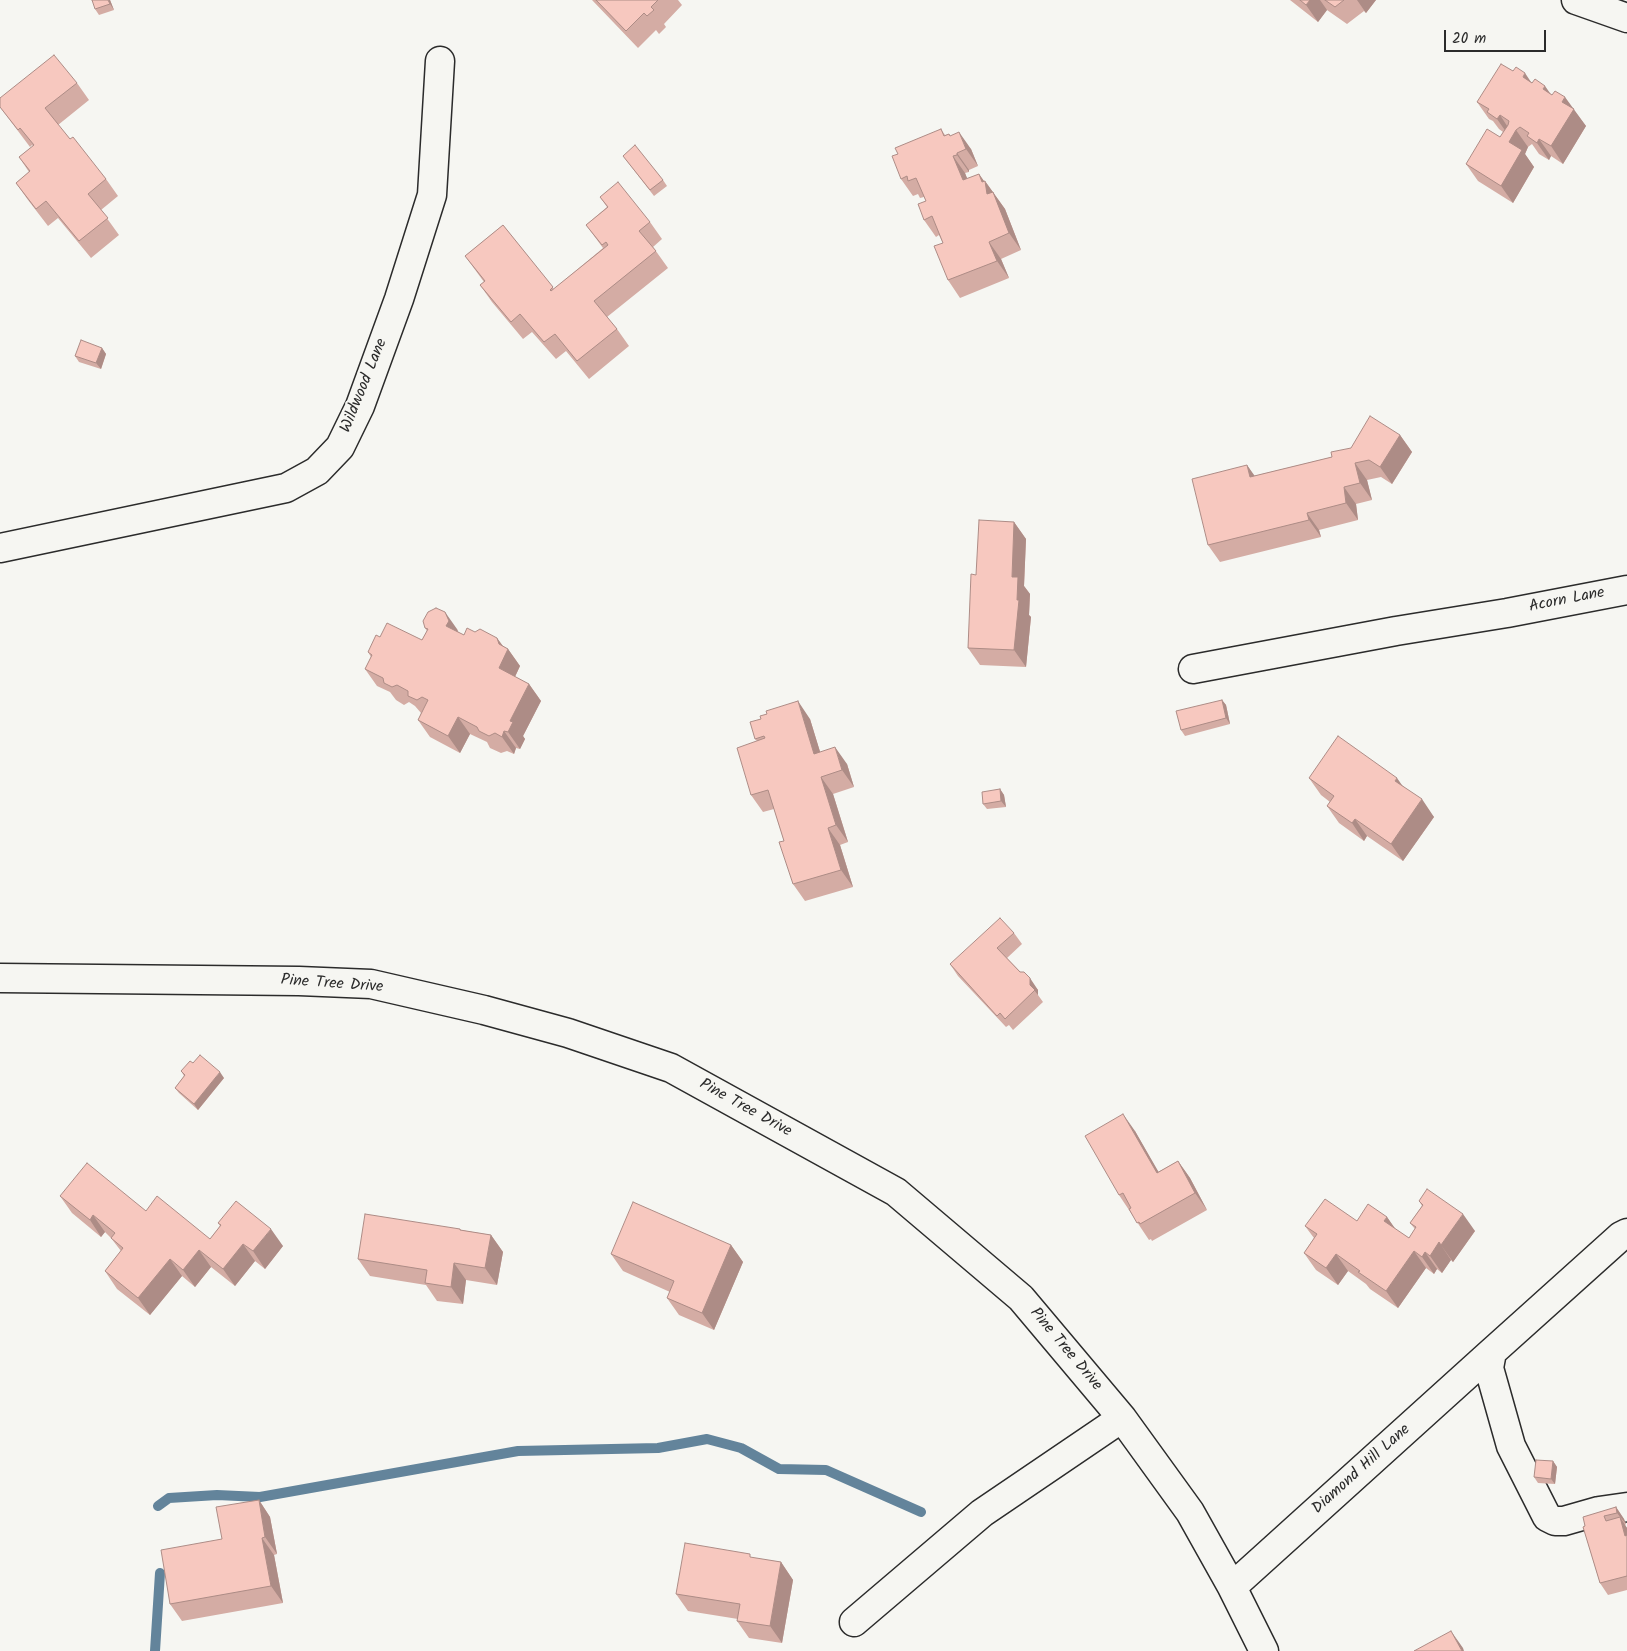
<!DOCTYPE html>
<html>
<head>
<meta charset="utf-8">
<style>
	body { margin:0 }
	#map { position:relative; width:1627px; height:1651px; overflow:hidden; background:#f6f6f2; font-family:Kalam,sans-serif }
	canvas { display:block }
	.scale { position:absolute; left:1444px; top:30px; width:102px; height:22px; box-sizing:border-box; border:2px solid #2b2b2b; border-top:0; padding-left:6px; font-size:15px; line-height:18px; white-space:nowrap; color:#2b2b2b; -webkit-text-stroke:4px #f6f6f2; paint-order:stroke }
</style>
</head>
<body>
<div id="map">
<canvas width="1627" height="1651"></canvas>
<div class="scale">20 m</div>
</div>
<script>
const context = document.querySelector('canvas').getContext('2d');
context.lineJoin = 'round';
const shape = rows => new Path2D(rows.map(r => 'M' + r).join(''));
function strokePath(path, color, width, dash) { context.strokeStyle = color; context.lineWidth = width; context.lineCap = dash ? 'butt' : 'round'; context.setLineDash(dash || []); context.stroke(path); }
function fillPath(path, color) { context.fillStyle = color; context.fill(path, 'evenodd'); }
function drawText(font, color, halo, rows, align = 'center') {
  context.font = font + ' Kalam,sans-serif'; context.lineWidth = 4; context.setLineDash([]); context.textBaseline = 'middle'; context.strokeStyle = halo; context.fillStyle = color; for (const [text, x, y, turn = 0] of rows) {
    context.save(); context.translate(x, y); context.rotate((+turn || 0) * Math.PI / 180); context.textAlign = isNaN(turn) ? turn : align; if (halo) context.strokeText(text, 0, 0); context.fillText(text, 0, 0); context.restore();
  }
}
strokePath(shape([
	[158,1506,169,1498,217,1495,260,1497,518,1451,658,1448,707,1439,741,1448,779,1469,826,1470,921,1512],
	[155,1651,160,1573]
]), '#63849b', 10);
const minor = shape([
	[1576,0,1627,18],
	[0,548,286,488,317,471,340,447,360,406,399,299,432,195,440,61],
	[1193,669,1396,631,1507,613,1627,590],
	[0,978,299,981,371,984,484,1010,568,1033,671,1068,896,1192,1021,1298,1122,1418,1190,1512,1232,1587,1264,1651],
	[1627,1233,1621,1236,1492,1352,1489,1368,1511,1446,1547,1517,1555,1521,1564,1521,1599,1511,1627,1507],
	[1232,1587,1492,1352],
	[854,1622,982,1513,1122,1418]
]);
strokePath(minor, '#2b2b2b', 31);
strokePath(minor, '#f6f6f2', 28);
fillPath(shape([
	[110,0,114,10,99,15,95,9],
	[592,0,678,0,682,5,664,24,666,27,659,34,656,30,638,48],
	[1290,0,1376,0,1366,13,1364,11,1347,24,1327,10,1318,22],
	[1513,71,1550,94,1572,108,1586,126,1563,164,1551,156,1549,160,1539,154,1532,144,1528,147,1525,154,1534,167,1513,203,1478,181,1466,164,1500,137,1503,132,1499,129,1493,121,1489,119,1477,102],
	[77,83,89,100,58,125,70,139,106,179,118,196,101,210,119,235,91,258,58,218,48,226,28,200,16,183,29,172,19,157,33,146,32,145,30,147,0,107],
	[941,129,945,135,949,134,950,136,971,149,978,166,969,170,969,172,965,173,967,179,979,174,984,181,985,181,1005,209,1021,250,1001,259,1009,278,960,298,948,280,943,243,939,235,936,237,924,220,926,201,924,197,920,198,918,194,913,196,901,179,898,154],
	[623,156,663,180,667,186,654,196],
	[600,197,650,222,662,239,653,247,668,268,607,317,617,329,629,346,589,379,566,351,556,359,532,332,523,339,492,302,480,285,484,282,465,256,503,225,554,289,603,248,586,225,607,207],
	[102,348,106,354,101,369,79,362,75,356],
	[1400,435,1412,452,1392,484,1381,477,1367,480,1372,500,1356,504,1358,520,1319,530,1321,537,1220,562,1208,545,1247,465,1254,476,1332,457,1351,448],
	[1014,522,1026,539,1024,586,1030,594,1029,615,1031,617,1026,667,980,665,968,648,976,575],
	[425,628,457,629,458,632,464,635,475,632,497,638,503,646,508,649,520,666,515,677,529,684,541,701,523,736,525,739,520,749,516,748,514,754,507,751,501,753,490,748,487,742,470,734,460,753,430,737,418,720,421,713,415,706,409,702,404,705,396,700,390,692,377,686,365,669,371,657,368,652,380,637,422,640,427,631],
	[1222,700,1226,705,1230,724,1185,736,1181,730],
	[767,714,810,719,820,752,847,764,854,787,833,794,848,842,840,845,853,887,805,901,793,884,784,841,774,809,763,812,751,795,757,741,755,739,761,719],
	[1309,778,1403,786,1434,817,1403,861,1367,836,1364,841,1339,823,1327,806,1330,802,1321,795],
	[1000,789,1004,795,1006,807,987,809,983,804],
	[1014,933,1022,944,1007,958,1038,990,1038,995,1043,1002,1013,1030,1009,1025,1006,1027,958,976,950,964],
	[181,1071,224,1078,198,1110,179,1093,175,1088,184,1076],
	[1135,1131,1158,1172,1178,1161,1190,1178,1207,1210,1152,1241,1151,1239,1149,1240,1119,1195],
	[60,1196,146,1211,210,1239,220,1226,218,1223,283,1246,265,1269,255,1261,235,1286,211,1267,195,1287,182,1276,150,1315,117,1289,105,1271,121,1251,111,1238,105,1232,101,1237,72,1213],
	[1419,1201,1475,1231,1453,1262,1451,1260,1442,1273,1437,1269,1434,1274,1426,1268,1398,1308,1370,1289,1366,1284,1348,1271,1338,1285,1316,1270,1304,1253,1314,1238,1305,1226,1357,1221,1387,1217,1395,1229,1409,1238,1415,1229,1410,1223,1422,1206],
	[460,1229,461,1230,491,1235,503,1252,497,1285,466,1280,463,1304,437,1301,426,1285,370,1276,358,1259],
	[731,1245,743,1262,714,1330,679,1315,667,1298,670,1292,623,1271,611,1254],
	[1553,1461,1557,1467,1555,1484,1538,1483,1534,1477],
	[259,1500,270,1517,277,1554,274,1555,283,1603,182,1621,170,1604,222,1539],
	[1616,1507,1624,1519,1626,1524,1625,1525,1627,1528,1627,1590,1608,1595,1600,1583,1583,1527],
	[753,1558,781,1562,793,1580,782,1643,749,1638,737,1621,738,1619,688,1611,676,1594]
]), '#d4aca4');
fillPath(shape([
	[108,0,110,0,114,10,110,4],
	[1310,0,1320,0,1327,10,1318,22,1306,5],
	[1357,0,1376,0,1366,13],
	[1525,73,1537,91,1523,77],
	[1545,86,1557,103,1543,89],
	[1565,97,1586,126,1563,164,1551,146,1562,102],
	[1500,115,1511,132,1509,136,1497,119],
	[1516,130,1528,147,1525,154,1534,167,1513,203,1501,186,1509,142],
	[959,132,971,149,978,166,966,149],
	[1539,139,1551,156,1549,160,1537,143],
	[957,153,969,170,969,172,957,155],
	[953,156,965,173,975,197,963,180],
	[979,174,986,184,985,181,1005,209,1021,250,1009,233,987,194],
	[989,242,1001,259,1009,278,997,261],
	[102,348,106,354,101,369,96,363],
	[1400,435,1412,452,1392,484,1380,467],
	[1355,463,1367,480,1372,500,1360,483],
	[1247,465,1259,482,1250,477],
	[1344,487,1356,504,1358,520,1346,503],
	[1307,513,1319,530,1321,537,1309,520],
	[1014,522,1026,539,1024,586,1030,594,1029,615,1031,617,1026,667,1014,650,1017,600,1012,577],
	[445,612,457,629,461,638,446,626],
	[497,638,507,652,508,649,520,666,511,685,499,668,499,644],
	[529,684,541,701,523,736,525,739,520,749,508,732,510,721],
	[1222,700,1226,705,1230,724,1226,718],
	[798,701,810,719,826,771,814,754],
	[458,717,470,734,460,753,448,736],
	[504,731,516,748,514,754,502,737],
	[835,747,847,764,854,787,842,770],
	[821,777,833,794,848,842,836,825],
	[1397,778,1409,795,1395,781],
	[1000,789,1004,795,1006,807,1001,801],
	[1422,799,1434,817,1403,861,1391,844],
	[1355,819,1367,836,1364,841,1352,823],
	[828,828,840,845,853,887,841,870],
	[1030,978,1038,990,1038,995,1030,985],
	[220,1072,224,1078,198,1110,194,1104],
	[1123,1114,1135,1131,1169,1190,1157,1173],
	[1178,1161,1190,1178,1207,1210,1195,1193],
	[1463,1214,1475,1231,1453,1262,1441,1245],
	[93,1215,105,1232,101,1237,90,1220],
	[1387,1217,1399,1234,1384,1221],
	[271,1229,283,1246,265,1269,253,1251],
	[491,1235,503,1252,497,1285,485,1268],
	[1439,1242,1451,1260,1442,1273,1430,1256],
	[243,1244,255,1261,235,1286,223,1269],
	[731,1245,743,1262,714,1330,702,1313],
	[199,1250,211,1267,195,1287,183,1270],
	[1414,1251,1426,1268,1398,1308,1386,1291],
	[1425,1252,1437,1269,1434,1274,1422,1257],
	[1336,1254,1348,1271,1338,1285,1326,1268],
	[170,1259,182,1276,150,1315,138,1298],
	[454,1263,466,1280,463,1304,451,1287],
	[1553,1461,1557,1467,1555,1484,1551,1479],
	[259,1500,270,1517,277,1554,265,1537],
	[1616,1507,1624,1519,1626,1524,1617,1513],
	[1620,1517,1627,1528,1627,1539,1625,1536],
	[262,1538,274,1555,283,1603,271,1586],
	[781,1562,793,1580,782,1643,770,1626],
	[1451,1631,1463,1648,1464,1651,1462,1651]
]), '#ad8c86');
const building = shape([
	[92,0,108,0,110,4,95,9,92,0],
	[596,0,658,0,651,7,654,10,647,16,644,13,626,31,596,0],
	[1300,0,1310,0,1306,5,1300,0],
	[1325,0,1344,0,1335,7,1325,0],
	[54,55,77,83,45,108,70,139,73,137,106,179,88,194,108,218,79,241,46,201,36,209,16,183,30,171,19,157,34,145,20,128,18,130,0,107,0,98,54,55],
	[1501,64,1513,71,1516,67,1525,73,1523,77,1532,83,1535,79,1545,86,1543,89,1552,95,1555,91,1565,97,1562,102,1574,109,1551,146,1539,139,1537,143,1527,136,1529,133,1520,127,1516,130,1509,142,1522,150,1501,186,1466,164,1487,129,1500,137,1508,125,1509,121,1500,115,1497,119,1487,112,1489,109,1477,102,1501,64],
	[941,129,944,136,949,134,950,136,959,132,966,149,957,153,957,155,953,156,963,180,979,174,982,182,985,181,987,194,993,192,1009,233,989,242,997,261,948,280,934,246,943,243,932,216,924,220,918,204,926,201,916,178,908,181,907,176,901,179,892,156,898,154,895,148,941,129],
	[635,145,663,180,650,190,623,156,635,145],
	[618,182,650,222,639,231,656,251,594,301,617,329,577,361,555,334,544,342,520,314,511,322,480,285,485,281,465,256,503,225,553,287,550,290,551,291,608,245,606,242,602,245,586,225,608,207,600,197,618,182],
	[81,340,102,348,96,363,75,356,81,340],
	[1370,416,1400,435,1380,467,1369,460,1355,463,1360,483,1344,487,1346,503,1307,513,1309,520,1208,545,1192,479,1247,465,1250,477,1332,457,1331,452,1351,448,1370,416],
	[979,520,1014,522,1012,577,1018,577,1017,600,1019,600,1014,650,968,648,971,574,976,575,979,520],
	[436,608,445,612,449,621,446,626,464,635,467,628,475,632,480,629,497,638,499,644,508,649,499,668,529,684,510,721,513,722,508,732,504,731,502,737,495,733,489,736,479,731,477,727,458,717,448,736,418,720,428,700,422,697,417,700,408,696,408,691,397,685,392,687,384,683,383,678,365,669,372,655,368,652,376,635,380,637,387,623,422,640,428,629,425,628,423,621,428,612,436,608],
	[1222,700,1226,718,1181,730,1176,711,1222,700],
	[798,701,814,754,835,747,842,770,821,777,836,825,828,828,841,870,793,884,779,842,784,841,768,790,751,795,737,748,765,738,764,736,755,739,750,722,761,719,760,716,767,714,766,711,798,701],
	[1338,736,1397,778,1395,781,1422,799,1391,844,1355,819,1352,823,1327,806,1334,796,1309,778,1338,736],
	[1000,789,1001,801,983,804,982,792,1000,789],
	[1000,918,1014,933,997,948,1020,972,1024,972,1030,978,1030,985,1035,990,1005,1019,1000,1013,997,1016,950,964,1000,918],
	[200,1055,220,1072,194,1104,175,1088,185,1075,181,1071,190,1061,193,1063,200,1055],
	[1123,1114,1157,1173,1178,1161,1195,1193,1140,1224,1139,1222,1137,1223,1129,1209,1131,1208,1123,1193,1119,1195,1085,1136,1123,1114],
	[87,1163,146,1211,157,1196,210,1239,221,1225,218,1223,236,1201,271,1229,253,1251,243,1244,223,1269,199,1250,183,1270,170,1259,138,1298,105,1271,123,1248,111,1238,115,1233,93,1215,90,1220,60,1196,87,1163],
	[1427,1189,1463,1214,1441,1245,1439,1242,1430,1256,1425,1252,1422,1257,1414,1251,1386,1291,1358,1272,1360,1271,1336,1254,1326,1268,1304,1253,1317,1234,1305,1226,1325,1199,1357,1221,1368,1204,1387,1217,1384,1221,1409,1238,1416,1227,1410,1223,1423,1205,1419,1201,1427,1189],
	[633,1202,731,1245,702,1313,667,1298,674,1281,611,1254,633,1202],
	[365,1214,460,1229,460,1230,491,1235,485,1268,454,1263,451,1287,425,1283,427,1270,358,1259,365,1214],
	[1536,1460,1553,1461,1551,1479,1534,1477,1536,1460],
	[259,1500,265,1537,262,1538,271,1586,170,1604,161,1550,222,1539,216,1507,259,1500],
	[1616,1507,1617,1513,1604,1516,1606,1521,1620,1517,1625,1536,1627,1535,1627,1576,1600,1583,1583,1527,1585,1526,1583,1517,1616,1507],
	[685,1543,750,1554,750,1557,781,1562,770,1626,737,1621,740,1604,676,1594,685,1543],
	[1451,1631,1462,1651,1414,1651,1451,1631]
]);
fillPath(building, '#f7c8bf');
strokePath(building, '#ad8c86', 1);
drawText('16px', '#2b2b2b', '#f6f6f2', [
	["Wildwood Lane",365,386,-68],
	["Acorn Lane",1567,601,-11],
	["Pine Tree Drive",332,985,4],
	["Pine Tree Drive",745,1109,29],
	["Pine Tree Drive",1065,1350,50],
	["Diamond Hill Lane",1362,1470,-42]
]);
</script>
</body>
</html>
